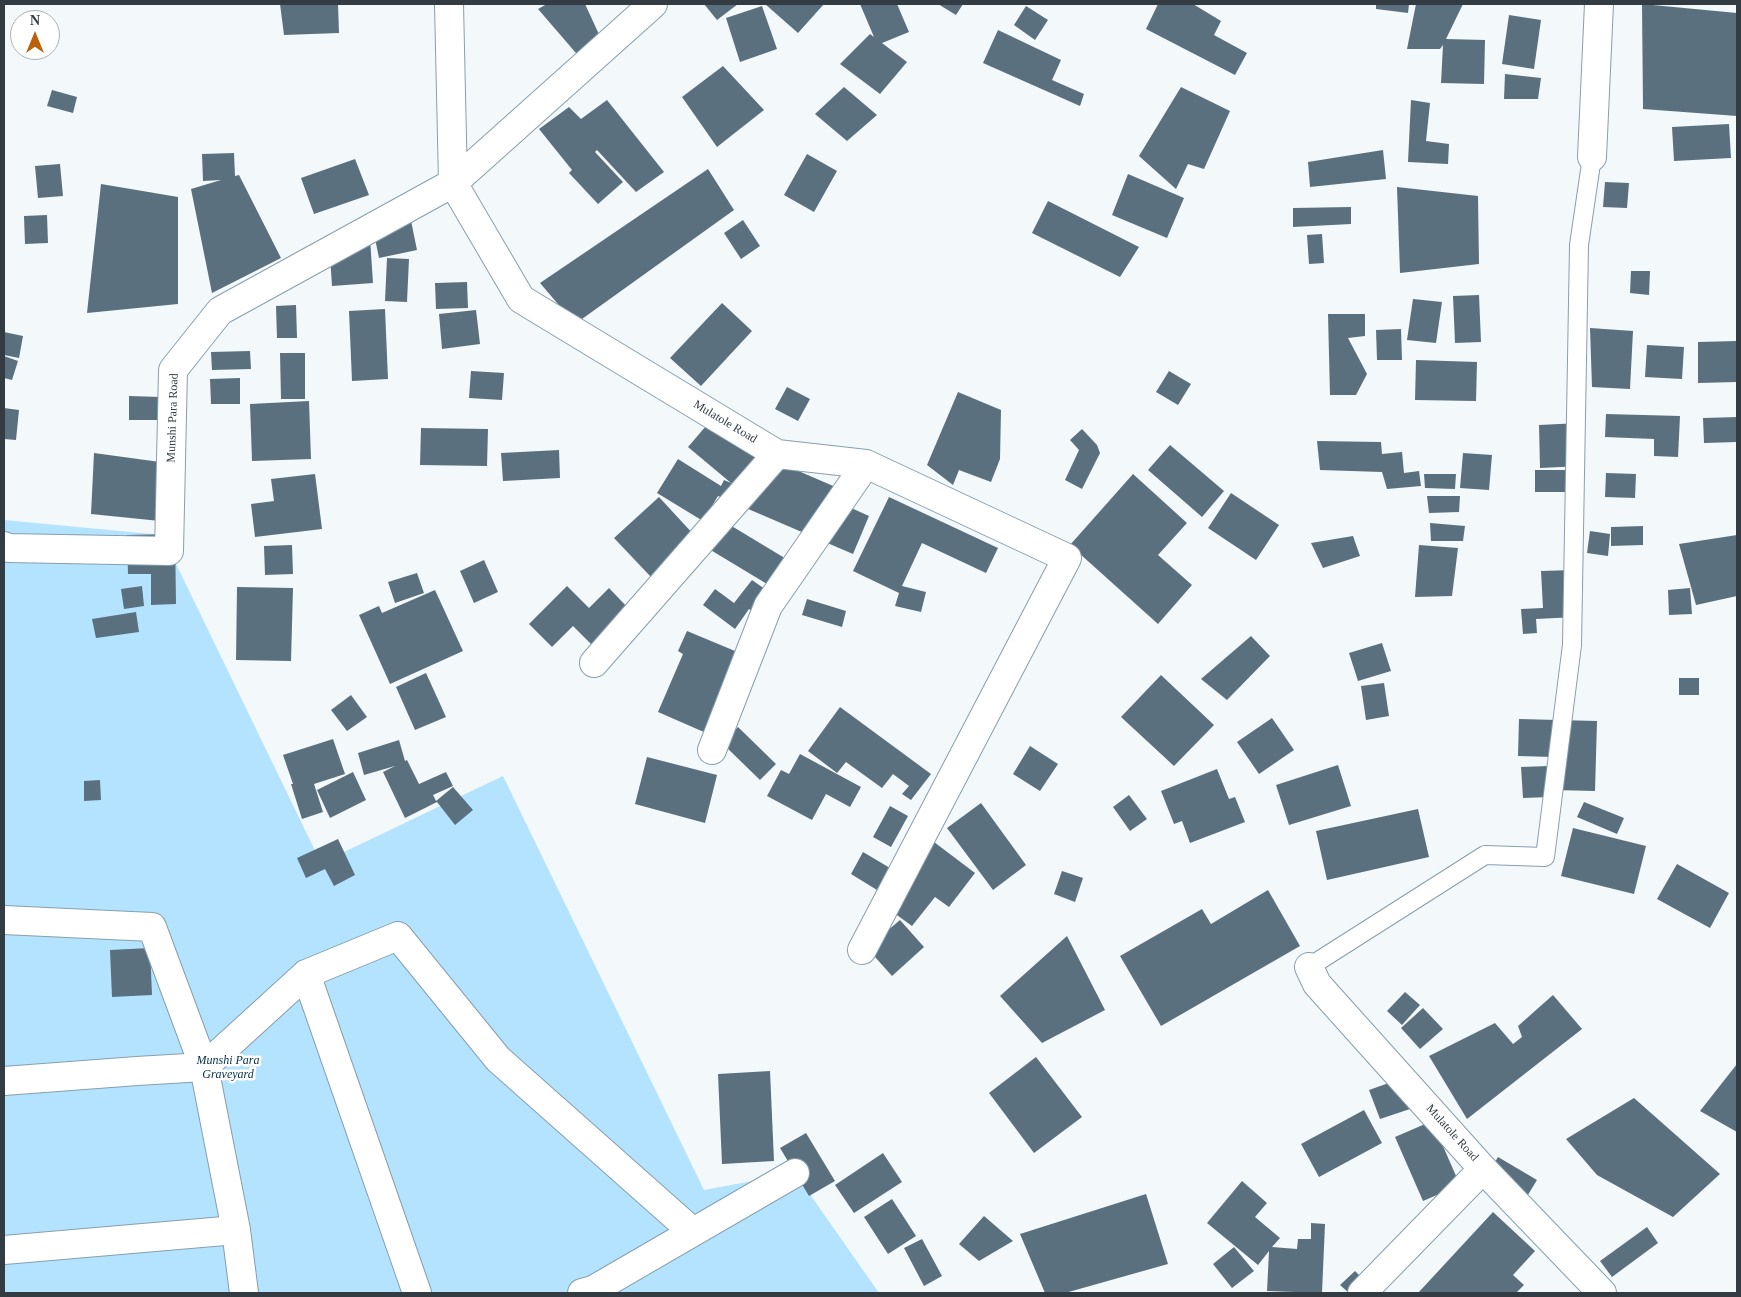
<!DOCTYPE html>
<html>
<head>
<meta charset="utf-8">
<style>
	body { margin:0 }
	#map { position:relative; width:1741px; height:1297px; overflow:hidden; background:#f3f8fb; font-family:"Times New Roman",serif }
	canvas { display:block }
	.frame { position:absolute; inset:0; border:5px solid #323c42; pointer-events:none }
	.north { position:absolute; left:10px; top:10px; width:50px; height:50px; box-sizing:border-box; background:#fff; border:1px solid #adb1b3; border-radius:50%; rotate:0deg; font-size:14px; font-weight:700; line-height:20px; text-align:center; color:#323c42 }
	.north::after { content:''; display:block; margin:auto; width:18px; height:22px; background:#bb5f08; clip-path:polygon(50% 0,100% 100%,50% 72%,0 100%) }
</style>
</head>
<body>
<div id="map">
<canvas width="1741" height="1297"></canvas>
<div class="frame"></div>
<div class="north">N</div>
</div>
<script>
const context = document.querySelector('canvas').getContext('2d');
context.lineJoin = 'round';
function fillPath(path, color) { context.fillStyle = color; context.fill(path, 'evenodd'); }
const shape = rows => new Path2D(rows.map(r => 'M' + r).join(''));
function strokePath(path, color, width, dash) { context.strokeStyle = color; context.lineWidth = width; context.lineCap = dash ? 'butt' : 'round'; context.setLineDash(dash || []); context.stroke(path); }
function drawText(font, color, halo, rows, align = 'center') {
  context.font = font + ' "Times New Roman",serif'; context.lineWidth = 5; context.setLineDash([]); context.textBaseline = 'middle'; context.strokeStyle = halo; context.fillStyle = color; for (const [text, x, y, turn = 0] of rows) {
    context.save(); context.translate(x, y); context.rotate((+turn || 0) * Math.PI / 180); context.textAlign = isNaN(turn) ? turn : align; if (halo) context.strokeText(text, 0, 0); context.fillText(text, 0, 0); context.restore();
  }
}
fillPath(shape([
	[4,520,162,535,321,863,503,776,704,1190,795,1173,879,1293,4,1293]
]), '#b3e3ff');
fillPath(shape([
	[280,4,338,4,339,33,284,35],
	[547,4,585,4,603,43,582,60,538,9],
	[704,4,738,4,717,20],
	[765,4,824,4,798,33],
	[860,4,897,4,909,32,882,43,907,62,880,94,840,64,870,34,874,37],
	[938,4,963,4,956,15],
	[1158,4,1193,4,1221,21,1214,35,1247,53,1235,75,1146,29],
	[1376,4,1409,4,1408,13,1376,9],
	[1416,4,1463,4,1446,39,1485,40,1484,84,1441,83,1443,45,1440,49,1407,49],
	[1642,4,1737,13,1737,116,1643,109],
	[762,6,777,49,740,62,726,18],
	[1026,6,1048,20,1035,40,1014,25],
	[1509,15,1541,20,1534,69,1502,64],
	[998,30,1061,60,1052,80,1084,94,1080,106,983,63],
	[723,66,764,110,717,147,682,97],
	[1505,74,1541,78,1538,99,1504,99],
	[844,87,877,115,847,141,815,114],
	[1181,87,1230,111,1204,169,1188,164,1176,189,1139,156],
	[52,90,77,97,73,113,47,106],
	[607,100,664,172,636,192,597,150,595,152,623,182,598,204,569,173,572,170,539,129,569,107,581,119],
	[1411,100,1430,103,1426,141,1449,144,1448,164,1408,162],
	[1729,124,1731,158,1674,161,1672,127],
	[1383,150,1386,179,1310,187,1308,162],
	[234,153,235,176,239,175,281,258,212,293,191,189,221,180,203,181,202,154],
	[807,154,837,171,814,212,784,195],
	[355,159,369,195,314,214,301,178],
	[60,164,63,196,38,198,35,166],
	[708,169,734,210,575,324,540,283],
	[1128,174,1184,198,1167,238,1112,215],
	[1605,182,1629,183,1627,208,1603,207],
	[101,184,178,197,178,304,87,313],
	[1397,187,1478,196,1479,264,1400,273],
	[1048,201,1139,247,1120,277,1032,233],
	[408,206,417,250,379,258,370,214],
	[1351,207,1351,224,1293,227,1293,208],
	[47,215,48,243,25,244,24,216],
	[743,220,760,246,741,259,724,233],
	[1322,234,1324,263,1309,264,1307,235],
	[370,238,373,283,332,286,329,241],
	[387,258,409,259,407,302,385,301],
	[1631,271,1650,271,1649,295,1630,293],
	[467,282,468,308,436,309,435,283],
	[1479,295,1481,342,1455,343,1453,296],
	[1413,299,1442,302,1436,343,1407,340],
	[722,303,752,331,701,386,670,358],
	[296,305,297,338,277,338,276,306],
	[385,309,388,379,352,381,349,311],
	[476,310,480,344,442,349,439,314],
	[1328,314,1365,314,1365,336,1348,338,1367,374,1356,395,1330,395],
	[1590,328,1633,331,1630,389,1592,387],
	[1401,329,1402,360,1377,360,1376,330],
	[4,332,23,336,19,358,4,355],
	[1737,341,1737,382,1698,383,1698,342],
	[1647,345,1684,347,1682,379,1645,377],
	[250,351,251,369,212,370,211,352],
	[280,353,305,353,305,399,281,399],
	[4,356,18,361,12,380,4,378],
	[1416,360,1477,362,1476,401,1415,400],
	[471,371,504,373,502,400,469,398],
	[1169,371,1191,384,1178,405,1156,392],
	[240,378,240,404,211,404,210,379],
	[787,387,810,399,798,421,775,409],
	[958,392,1001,410,1000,459,991,482,959,470,953,485,927,465],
	[129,396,160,397,159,420,129,420],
	[309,401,311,459,252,461,250,404],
	[4,408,19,410,16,440,4,439],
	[1606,414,1680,416,1678,457,1654,456,1654,439,1605,437],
	[1737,417,1737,442,1704,443,1703,418],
	[712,419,773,460,854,495,849,507,869,516,853,554,718,496,703,521,657,493,678,459,721,486,724,480,731,483,688,447],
	[1580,423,1581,466,1540,468,1539,425],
	[421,428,488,429,487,466,420,465],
	[1082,429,1097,445,1100,453,1082,489,1065,480,1079,450,1070,440],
	[1317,441,1381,442,1382,454,1402,452,1404,473,1419,471,1421,486,1387,489,1382,472,1320,470],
	[1170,445,1224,491,1202,517,1148,470],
	[559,450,560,478,503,481,501,453],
	[94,453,160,462,160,521,91,514],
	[1463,453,1492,455,1489,490,1460,488],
	[1535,470,1571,470,1571,492,1535,492],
	[1606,473,1636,474,1635,498,1605,497],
	[315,474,322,529,255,537,251,504,274,501,271,479],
	[1133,474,1187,523,1158,555,1192,585,1158,624,1070,545],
	[1424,474,1456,474,1455,489,1425,488],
	[1231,493,1279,525,1256,560,1208,528],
	[1427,496,1460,496,1459,512,1429,513],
	[659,497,695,536,651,577,614,538],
	[889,497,998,548,986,573,922,543,902,586,926,592,921,612,895,606,899,593,853,571],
	[720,519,788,560,772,587,704,546],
	[1430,523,1465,526,1463,541,1431,541],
	[1643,526,1643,545,1611,546,1611,527],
	[1590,531,1610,534,1608,556,1587,553],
	[175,534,176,604,151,605,151,574,128,574,127,535],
	[1737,535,1737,596,1696,605,1679,544],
	[1353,536,1360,556,1323,568,1311,543],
	[292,545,293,574,265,575,264,546],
	[1419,545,1458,548,1452,596,1415,597],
	[484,560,498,592,474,603,460,571],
	[1573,570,1576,617,1536,619,1537,633,1523,634,1521,609,1543,608,1541,571],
	[417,573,424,593,395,603,388,582],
	[752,580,779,599,763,620,749,609,735,629,703,605,715,589,734,603],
	[142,586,144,606,124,609,121,589],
	[567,586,589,608,609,588,629,609,592,645,573,626,552,647,529,624],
	[237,587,293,588,291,661,236,660],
	[1690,588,1692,614,1669,615,1668,590],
	[435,590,463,651,390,684,359,615,379,606,382,613],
	[807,599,846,611,842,627,802,615],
	[136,612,139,632,96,638,92,619],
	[687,631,747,656,713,736,658,712,683,654,678,651],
	[1251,636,1270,656,1227,700,1201,679],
	[1382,643,1391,671,1358,681,1349,653],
	[426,673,446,717,415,730,396,687],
	[1161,675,1214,725,1174,766,1121,717],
	[1679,678,1699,678,1699,695,1679,695],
	[1384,683,1389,716,1366,720,1361,686],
	[351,695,367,717,347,731,331,710],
	[840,707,931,774,911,800,902,794,909,786,893,774,882,788,846,762,837,773,808,751],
	[1272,718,1294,750,1259,774,1237,742],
	[1519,719,1597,721,1595,791,1552,790,1553,757,1518,756],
	[738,727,776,764,760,780,722,743],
	[333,739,345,774,314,784,323,812,302,819,291,784,293,784,283,755],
	[399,740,405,761,407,760,419,784,446,772,453,786,433,795,436,801,453,787,473,810,455,825,437,802,405,818,383,772,395,766,364,775,358,753],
	[1030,746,1058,764,1040,791,1013,774],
	[800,754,861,787,850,807,826,794,812,820,767,796,781,770,789,774],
	[647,757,717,775,705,823,635,804],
	[1338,765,1351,806,1289,825,1276,785],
	[1549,766,1550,797,1523,798,1521,767],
	[1217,769,1229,799,1235,797,1245,822,1190,843,1182,821,1174,824,1161,791],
	[353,772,366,800,330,818,317,790],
	[100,780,101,800,84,801,84,781],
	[1129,795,1147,819,1130,831,1113,807],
	[1584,802,1624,818,1617,834,1577,817],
	[981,803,1026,865,993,890,947,828],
	[890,806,908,816,891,847,873,837],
	[1418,809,1429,857,1327,880,1316,831],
	[1573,828,1646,846,1634,894,1561,876],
	[338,839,355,875,334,886,325,869,306,878,297,858],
	[934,842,975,873,949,907,935,897,912,926,886,907],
	[863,852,890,868,877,890,851,874],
	[1677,864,1729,893,1710,928,1657,899],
	[1062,871,1083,878,1075,902,1054,894],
	[1268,890,1300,946,1161,1026,1120,956,1202,909,1211,924],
	[900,920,924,947,892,976,867,948],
	[1067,936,1105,1010,1042,1043,1000,996],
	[150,948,152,995,112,997,110,950],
	[1405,992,1420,1005,1402,1025,1387,1011],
	[1553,995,1582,1029,1467,1119,1429,1056,1495,1023,1513,1044,1522,1037,1518,1026],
	[1423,1008,1443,1029,1420,1049,1401,1028],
	[1036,1057,1082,1117,1034,1153,989,1093],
	[1737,1064,1737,1132,1700,1111],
	[770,1071,774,1161,722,1164,718,1074],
	[1403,1078,1413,1108,1380,1119,1369,1090],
	[1634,1098,1720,1174,1673,1217,1597,1175,1566,1139],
	[1364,1110,1382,1143,1319,1177,1301,1144],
	[1432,1121,1460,1185,1423,1201,1395,1137],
	[806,1133,835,1181,809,1196,780,1148],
	[883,1153,902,1182,854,1213,835,1185],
	[1498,1157,1537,1180,1526,1198,1487,1175],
	[1242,1181,1267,1203,1255,1217,1280,1238,1272,1247,1297,1249,1298,1239,1311,1239,1311,1223,1325,1224,1322,1293,1267,1291,1269,1251,1258,1265,1207,1223],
	[1146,1194,1168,1264,1065,1293,1045,1293,1020,1234],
	[892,1199,916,1236,888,1254,864,1217],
	[1493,1212,1535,1251,1513,1275,1524,1285,1516,1293,1418,1293],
	[984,1216,1013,1241,979,1261,959,1244],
	[1647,1227,1658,1243,1612,1277,1600,1261],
	[922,1239,942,1276,924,1286,904,1248],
	[1234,1247,1254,1271,1232,1288,1213,1264],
	[1355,1271,1370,1286,1364,1293,1349,1293,1340,1285]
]), '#5a707e');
const lane = shape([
	[1309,967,1485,855,1545,857,1572,645,1579,245,1592,157]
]);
const street = shape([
	[449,4,453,183,521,299,777,454,866,464,1067,558,862,950],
	[1592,157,1599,4],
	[4,546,8,548,169,551,173,370,220,311,453,183,653,4],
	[594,663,777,454],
	[712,750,768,606,866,464],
	[4,920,152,927,204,1067,236,1230,244,1293],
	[1309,967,1317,984,1483,1169,1602,1293],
	[306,974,417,1293],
	[4,1081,137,1071,204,1067,306,974,398,936,498,1059,693,1232],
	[4,1250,236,1230],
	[582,1293,593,1290,795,1173],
	[1362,1293,1483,1169]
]);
strokePath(lane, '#879fad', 20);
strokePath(street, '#879fad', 30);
strokePath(lane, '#fff', 18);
strokePath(street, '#fff', 28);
drawText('12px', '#323c42', '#fff', [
	["Munshi Para Road",173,418,-88],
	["Mulatole Road",725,422,31],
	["Mulatole Road",1452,1133,48]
]);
drawText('italic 12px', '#002e43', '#fff', [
	["Munshi Para",228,1061],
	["Graveyard",228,1075]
]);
</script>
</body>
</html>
